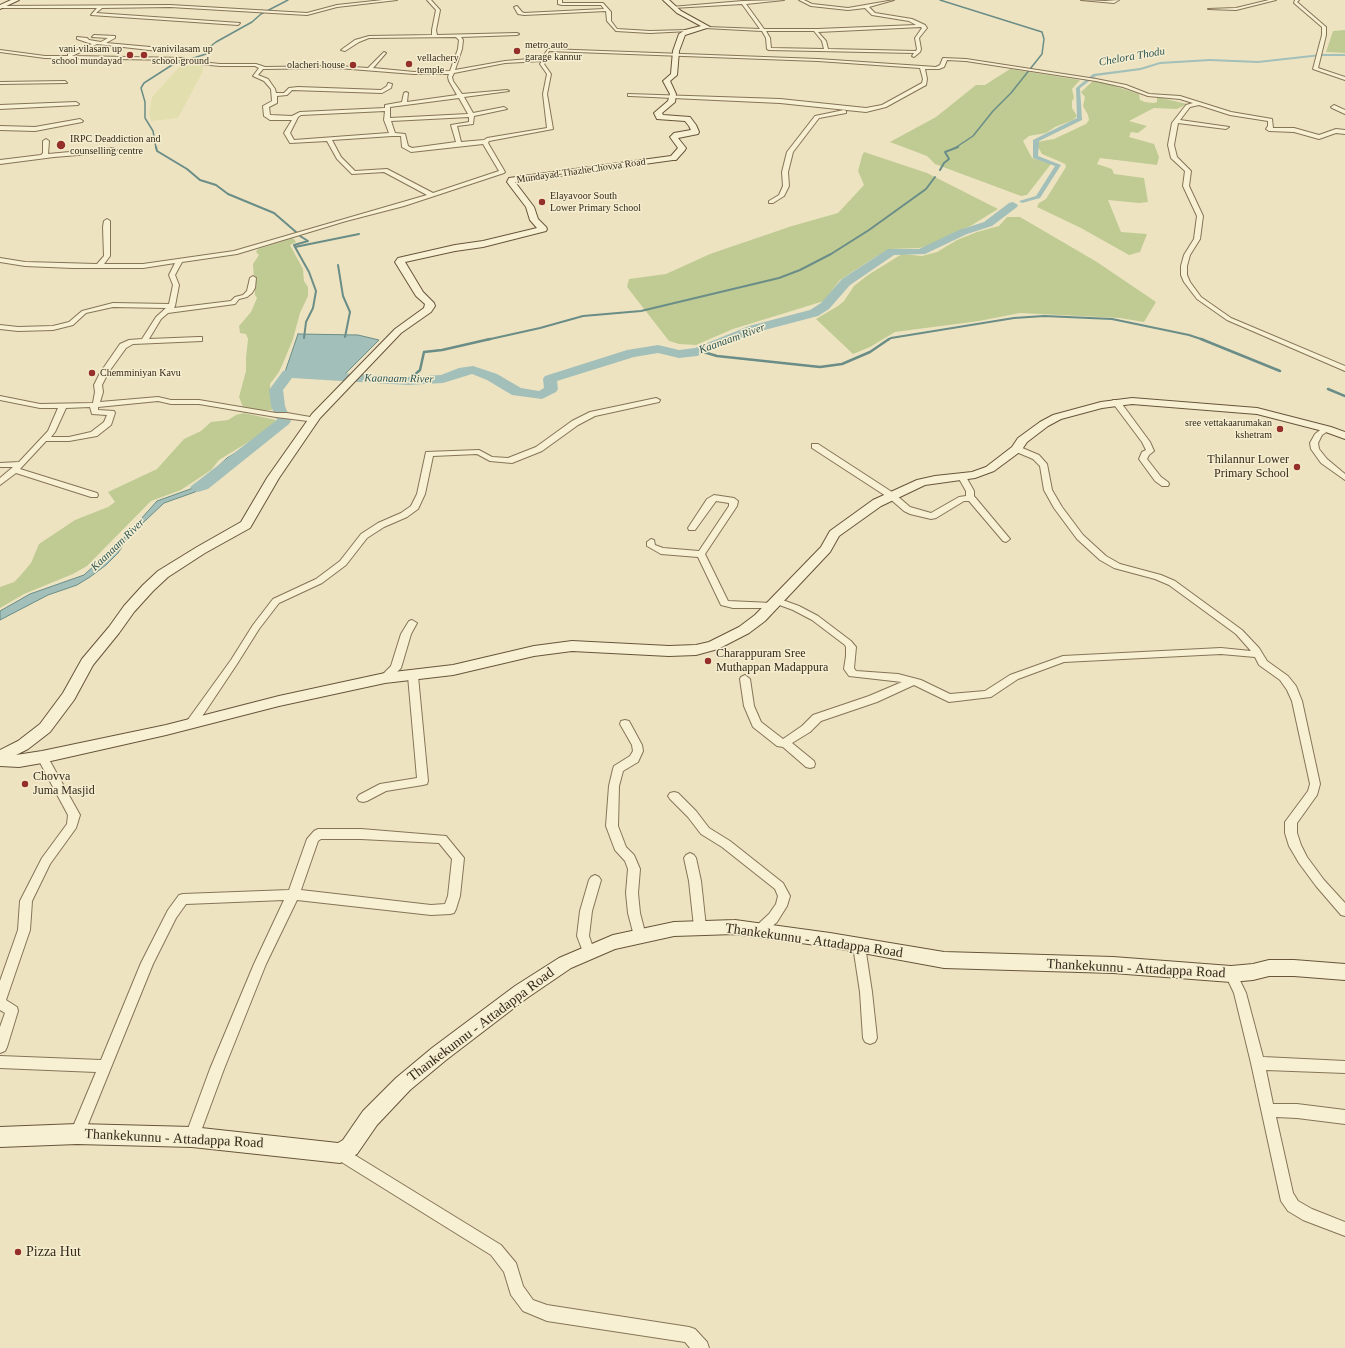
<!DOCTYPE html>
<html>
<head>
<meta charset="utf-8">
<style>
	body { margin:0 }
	canvas { display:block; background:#ede3c0 }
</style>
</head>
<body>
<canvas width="1345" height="1348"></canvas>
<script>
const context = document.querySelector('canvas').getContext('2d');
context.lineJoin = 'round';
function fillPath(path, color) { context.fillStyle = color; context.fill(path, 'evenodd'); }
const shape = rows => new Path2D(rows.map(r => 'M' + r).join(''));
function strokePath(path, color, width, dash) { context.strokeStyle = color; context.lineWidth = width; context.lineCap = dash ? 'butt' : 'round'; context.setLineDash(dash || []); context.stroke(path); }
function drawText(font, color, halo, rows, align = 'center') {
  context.font = font + ' "Times New Roman",serif'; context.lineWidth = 3; context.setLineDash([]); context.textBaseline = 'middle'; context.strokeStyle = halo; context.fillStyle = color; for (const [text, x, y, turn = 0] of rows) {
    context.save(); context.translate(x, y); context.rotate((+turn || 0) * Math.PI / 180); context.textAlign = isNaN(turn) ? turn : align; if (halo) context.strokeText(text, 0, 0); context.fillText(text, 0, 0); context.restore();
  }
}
fillPath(shape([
	[190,63,203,65,203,71,178,118,151,121,149,114,152,97,182,64]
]), '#e3dead');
fillPath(shape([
	[1345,30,1345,53,1326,52,1333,31],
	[1010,69,1080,80,1072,89,1074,98,1072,101,1072,108,1077,116,1073,120,1055,127,1046,133,1029,136,1023,141,1032,158,1051,164,1027,195,1021,196,935,164,927,156,890,142,936,117,976,85,985,85],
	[1093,81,1108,84,1139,94,1140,100,1145,102,1154,103,1157,102,1157,97,1187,104,1177,109,1154,108,1129,121,1147,126,1138,133,1131,132,1129,137,1154,144,1159,157,1157,165,1100,158,1097,164,1112,169,1114,174,1144,178,1148,202,1139,203,1108,200,1121,232,1147,234,1140,252,1129,255,1081,228,1037,207,1039,203,1046,199,1066,167,1065,164,1061,162,1042,154,1038,147,1037,142,1054,139,1086,124,1089,120,1088,115,1083,106,1085,97,1081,92],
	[864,152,927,173,998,209,972,225,935,243,920,248,891,249,877,256,840,280,824,301,733,329,696,345,679,344,669,341,627,287,629,279,666,274,710,254,792,226,838,213,864,185,858,171,862,156],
	[1007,217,1020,217,1097,262,1156,302,1144,322,1120,318,1020,313,979,321,895,332,870,347,853,354,816,319,838,306,844,301,854,286,868,275,902,254,922,256,937,252,957,240,977,232,999,226],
	[293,238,296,242,290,245,303,269,304,281,308,287,308,296,300,313,293,339,284,361,279,372,270,384,272,410,261,410,243,407,239,397,246,371,246,358,248,339,246,334,240,333,239,326,251,312,257,298,255,295,253,264,259,255,256,252,258,249],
	[244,413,276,420,276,425,219,460,211,470,181,490,151,501,87,566,73,574,24,594,0,608,0,587,14,582,20,576,31,563,39,544,75,520,108,507,115,502,108,492,157,469,184,439,201,431,211,422,228,420,236,415]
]), '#c0cb94');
const water = shape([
	[298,334,358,335,379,340,342,377,285,372,298,334],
	[242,449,254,449,241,455,195,492,164,503,129,536,118,553,106,565,90,577,77,585,48,595,0,620,0,611,30,594,84,575,124,538,157,501,196,487,227,458,242,449]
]);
fillPath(water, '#a3bfb9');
strokePath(water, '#6a8d87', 1);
strokePath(shape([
	[940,0,1042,32,1044,39,1042,54,1011,93,993,111,973,136,955,148],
	[156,148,153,131,145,118,145,102,141,88,144,83,172,65,206,54,211,46,216,42,252,22,261,14,288,0]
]), '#6a8d87', 1.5);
strokePath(shape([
	[156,147,157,151,187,169,200,180,216,185,228,194,274,213,296,232],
	[940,170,944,163,949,159,945,152,958,147],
	[295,247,309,272,316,291,313,308,306,322,304,338],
	[295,247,359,234],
	[295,247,294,245,308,241,300,236],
	[338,265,343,296,350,312,345,337],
	[486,340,540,328,583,316,641,311,779,278,800,270,831,254,869,230,926,189,935,177],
	[888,340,891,338,1014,318,1044,316,1112,319,1189,335,1204,340]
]), '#6a8d87', 2);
strokePath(shape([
	[1201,339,1280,371],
	[700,351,717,356,820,367,842,364,870,352,889,339],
	[408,381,420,370,424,352,442,350,490,339],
	[1328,389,1345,396]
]), '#6a8d87', 2.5);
fillPath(shape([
	[1321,54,1345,54,1345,56,1321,56,1258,63,1210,61,1160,64,1141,70,1096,76,1080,88,1082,120,1039,141,1038,156,1061,165,1040,198,1022,203,1019,201,1036,196,1055,166,1033,158,1033,140,1077,118,1076,88,1093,74,1140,68,1160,62,1210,59,1258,61,1321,54]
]), '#a3bfb9');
fillPath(shape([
	[1013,202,1018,205,1017,207,992,226,967,234,925,254,894,255,850,285,829,309,818,316,757,332,697,356,679,358,658,353,634,357,557,381,558,389,556,392,542,399,512,395,487,380,472,374,443,383,408,385,292,378,283,390,285,406,291,421,289,424,208,489,198,492,193,490,190,487,277,420,271,406,269,390,283,371,288,370,408,377,441,375,459,368,473,366,497,374,521,388,539,391,544,388,543,379,545,376,627,350,658,345,679,350,695,348,749,326,810,310,821,303,842,279,888,249,919,249,959,230,984,222,1009,203,1013,202]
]), '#a3bfb9');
const street = shape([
	[383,0,397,0,337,7,307,15,170,7,102,8,96,13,240,23,238,25,91,15,97,8,0,8,0,6,170,5,307,13,337,5,383,0],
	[427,0,431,0,440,10,436,30,437,35,517,33,519,34,517,35,461,37,463,40,462,49,455,70,505,61,542,58,548,49,818,59,936,67,940,65,943,58,966,59,1096,79,1126,85,1149,94,1180,96,1231,112,1272,119,1273,128,1294,128,1319,135,1336,129,1345,130,1345,134,1336,133,1319,139,1294,132,1269,131,1266,129,1268,126,1268,121,1230,115,1199,105,1190,107,1180,120,1229,127,1226,129,1178,123,1174,145,1177,157,1191,171,1189,186,1203,216,1200,239,1190,255,1187,266,1187,275,1190,282,1201,297,1231,318,1345,366,1345,371,1227,320,1197,299,1184,282,1181,275,1181,266,1184,255,1194,239,1197,216,1183,186,1185,171,1171,158,1168,145,1172,123,1186,105,1193,103,1180,99,1148,96,1123,87,1096,81,966,61,947,60,944,67,939,69,925,69,927,79,926,85,886,107,866,112,780,103,630,96,628,96,628,94,780,99,866,108,882,105,922,83,923,79,920,68,818,61,549,51,546,57,547,60,544,64,551,74,547,94,553,129,489,141,488,143,505,172,504,173,404,206,346,221,237,254,182,262,175,275,179,285,175,306,174,308,231,301,235,297,243,295,247,291,250,278,253,276,256,278,255,288,252,293,247,297,239,299,235,304,168,313,161,319,149,339,199,337,202,337,202,341,133,344,126,348,108,373,102,385,103,392,100,402,158,397,171,400,199,400,276,413,287,413,316,418,316,422,276,417,199,404,171,404,158,401,98,407,98,410,114,411,115,413,111,425,97,436,69,441,46,441,20,469,97,493,98,495,97,497,91,497,16,473,0,485,0,478,13,467,0,467,0,463,19,462,48,431,58,408,40,408,0,400,0,396,40,404,93,403,95,392,94,385,100,373,120,344,129,340,142,339,156,317,166,308,113,307,86,313,73,325,53,330,18,331,0,329,0,325,18,327,53,326,69,322,82,311,113,303,169,304,173,285,169,275,175,263,143,268,73,268,25,266,0,262,0,258,25,262,97,264,104,256,103,227,104,221,107,219,110,221,110,256,104,264,143,264,234,251,427,195,384,172,352,174,337,159,327,141,290,143,284,133,292,120,270,120,264,116,263,106,272,101,271,89,264,81,253,76,259,68,255,66,220,66,190,63,183,60,45,58,0,52,0,50,45,56,68,56,68,54,92,44,77,39,77,37,87,38,89,40,101,42,108,38,92,37,94,35,115,36,115,38,106,43,183,50,181,51,158,51,97,44,72,56,184,58,191,61,220,64,256,64,265,67,338,66,368,68,384,52,386,53,373,68,414,72,450,71,458,49,459,40,456,37,369,38,359,42,345,51,341,50,355,40,369,36,432,35,432,30,436,10,427,0],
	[542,61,540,64,547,74,543,94,547,128,487,138,484,140,461,142,457,126,473,124,474,116,507,109,504,107,473,113,464,97,509,91,507,90,462,94,453,81,452,77,454,73,505,63,542,61],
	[338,68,414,74,449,74,448,77,449,81,457,95,407,102,408,93,406,92,404,93,402,102,385,105,385,108,300,112,292,116,270,115,269,107,277,103,277,96,287,95,292,90,382,93,391,88,392,84,388,83,387,86,381,90,298,87,289,88,284,93,276,93,275,89,268,79,258,75,263,69,338,68],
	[459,98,468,114,390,118,390,107,459,98],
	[385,111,384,120,389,133,294,140,290,133,298,117,301,115,385,111],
	[469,117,469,122,451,125,456,142,412,148,408,146,405,134,395,133,391,121,469,117],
	[392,136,401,136,402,147,411,152,483,144,499,171,433,193,387,169,355,171,341,157,332,140,392,136],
	[90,407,92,414,107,415,104,422,91,432,69,437,51,437,55,432,66,408,90,407],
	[558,0,562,0,562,3,603,3,611,12,611,21,617,29,650,31,687,30,689,31,650,33,616,31,607,21,606,11,524,15,518,14,514,7,517,6,522,12,524,13,604,9,601,5,562,5,558,4,558,0],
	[784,0,746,4,764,29,818,29,916,25,909,21,872,15,865,8,848,10,811,6,799,0,804,0,812,4,848,8,894,0,869,7,875,13,912,19,925,25,927,28,919,38,921,49,920,52,914,57,912,56,914,53,769,50,767,49,766,38,762,31,705,28,707,27,760,29,742,4,673,8,671,7,743,1,784,0],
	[921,27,922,28,915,38,917,49,916,51,828,49,826,41,818,32,921,27],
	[766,31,814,31,822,41,824,49,771,48,770,38,766,31],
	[1081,0,1105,1,1119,0,1114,3,1081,0],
	[1269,0,1276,0,1236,10,1208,9,1236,8,1269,0],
	[1295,0,1299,0,1297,2,1326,27,1326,35,1318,68,1345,77,1345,80,1313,69,1322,35,1322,27,1294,3,1295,0],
	[65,81,67,83,0,84,0,82,65,81],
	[76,102,79,104,78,105,0,109,0,105,76,102],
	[1334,105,1345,110,1345,114,1332,108,1331,107,1334,105],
	[844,110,846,111,846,113,819,118,793,152,788,172,789,186,784,196,773,203,769,203,769,201,779,195,783,186,782,172,787,152,815,116,844,110],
	[80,119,83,121,82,122,35,131,0,130,0,126,35,127,80,119],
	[46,139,49,141,48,154,114,148,117,150,114,152,54,157,0,164,0,160,41,155,43,153,43,141,46,139],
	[656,398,660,400,659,402,595,416,578,425,542,451,512,463,490,461,477,454,433,456,425,494,418,509,407,517,384,527,367,538,346,565,322,583,279,603,259,629,237,664,195,727,187,727,186,724,187,721,231,660,253,625,273,599,316,579,340,561,361,534,378,523,401,513,411,506,417,494,426,452,479,450,492,457,508,458,536,447,572,421,590,412,656,398],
	[1113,400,1119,400,1150,442,1154,451,1149,455,1147,459,1161,477,1168,482,1169,484,1168,486,1162,486,1155,481,1139,459,1142,452,1146,450,1142,442,1112,402,1113,400],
	[1324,427,1327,427,1331,429,1322,435,1318,443,1319,449,1327,459,1345,474,1345,480,1321,463,1311,449,1310,443,1315,434,1324,427],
	[812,444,818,444,895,494,910,507,931,513,959,497,966,496,966,491,958,477,959,475,965,475,974,491,974,496,1010,539,1006,542,1003,541,969,501,964,501,936,518,931,519,910,514,904,511,889,498,812,448,812,444],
	[1014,447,1020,447,1039,455,1047,464,1052,490,1062,507,1083,535,1106,556,1120,564,1161,575,1175,581,1242,630,1259,648,1267,661,1288,676,1296,686,1302,701,1320,784,1317,795,1297,823,1297,833,1301,845,1307,857,1324,880,1345,903,1345,916,1341,915,1316,886,1299,863,1289,846,1285,833,1285,822,1308,791,1310,784,1292,701,1287,690,1280,680,1259,665,1255,657,1221,654,1064,662,1018,679,991,697,949,702,914,685,877,702,821,721,810,732,792,743,814,761,815,764,814,767,810,768,806,767,783,747,777,746,753,727,744,706,740,679,741,677,745,675,750,679,754,706,761,722,783,739,802,726,813,715,869,696,902,682,849,676,844,669,846,656,846,647,845,645,812,620,793,610,774,603,772,601,774,599,777,598,799,606,818,616,851,641,856,647,854,668,856,671,898,674,921,680,950,694,985,691,1010,675,1063,656,1221,648,1251,651,1236,634,1169,585,1155,579,1114,568,1100,560,1077,539,1054,508,1044,490,1040,466,1033,459,1014,451,1014,447],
	[714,495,734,498,738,501,737,506,705,554,728,601,772,603,775,604,777,606,775,608,733,608,721,605,698,557,661,554,647,546,647,542,651,539,654,540,655,545,663,548,699,551,729,506,729,503,716,501,695,530,689,530,688,528,707,499,714,495],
	[412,620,417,623,411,634,401,668,389,680,381,680,380,678,381,676,391,666,401,634,409,621,412,620],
	[413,673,418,676,428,781,427,784,423,785,386,791,367,801,363,802,359,801,357,798,359,795,380,784,417,778,408,676,413,673],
	[625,720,629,721,642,745,643,751,638,762,623,771,619,786,618,826,626,847,634,855,640,869,638,893,640,913,646,936,644,940,640,941,636,940,634,936,628,913,626,893,628,869,625,861,615,850,606,826,609,786,613,769,614,766,630,756,633,751,632,745,620,724,621,721,625,720],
	[42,753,46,754,80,815,76,828,50,864,32,901,30,930,6,1000,17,1007,18,1011,7,1047,5,1051,0,1053,0,1027,5,1013,0,1010,0,981,18,930,20,901,42,858,67,824,68,815,37,757,38,754,42,753],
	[674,792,678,793,696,811,709,828,730,841,783,883,790,896,787,906,777,922,764,934,760,935,756,934,754,930,756,926,769,914,776,904,778,896,775,889,722,847,701,834,688,817,670,799,668,796,670,793,674,792],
	[318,829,361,829,446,836,464,858,460,896,456,909,454,913,450,914,431,915,297,900,266,964,224,1069,197,1142,192,1144,187,1142,185,1137,210,1069,254,964,284,900,186,904,176,918,153,964,82,1139,77,1141,72,1139,70,1134,96,1072,0,1068,0,1056,101,1060,141,963,168,910,179,895,183,894,289,890,307,839,314,831,318,829],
	[321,839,361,839,439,843,452,859,448,896,445,904,431,905,301,890,318,841,321,839],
	[690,853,694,855,696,858,701,881,706,927,704,931,700,932,696,931,694,927,689,881,684,858,686,855,690,853],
	[595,875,599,877,601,880,592,911,589,936,595,953,593,957,589,958,585,957,577,936,580,911,589,880,591,877,595,875],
	[859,941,863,942,865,946,872,992,877,1038,875,1042,870,1044,865,1042,863,1038,860,992,853,946,855,942,859,941],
	[1231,968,1235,970,1246,993,1263,1057,1345,1061,1345,1073,1266,1070,1273,1104,1297,1104,1345,1110,1345,1124,1297,1118,1276,1117,1293,1193,1298,1201,1312,1209,1345,1222,1345,1236,1303,1220,1288,1211,1281,1201,1251,1063,1234,993,1225,974,1227,970,1231,968],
	[340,1146,501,1245,516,1263,523,1286,533,1300,547,1305,689,1327,695,1329,707,1342,709,1348,690,1348,685,1342,547,1321,523,1311,511,1295,504,1272,491,1255,335,1158,333,1153,335,1148,340,1146]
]);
const secondary = shape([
	[11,0,19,0,0,9,0,5,11,0],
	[663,0,669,0,681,11,710,27,685,35,679,51,677,75,670,81,676,94,675,102,662,113,663,115,690,117,696,125,699,132,698,134,678,138,686,148,685,150,676,160,673,160,515,182,534,207,538,219,546,227,547,229,546,231,483,247,455,251,405,262,423,292,434,303,435,306,431,312,401,333,320,418,279,478,250,528,205,553,168,577,153,591,134,612,119,633,93,665,74,700,50,732,28,749,16,755,42,751,166,725,279,696,385,673,453,665,534,646,572,641,669,646,696,645,709,642,739,627,755,615,821,547,830,531,873,500,917,480,935,476,972,472,986,467,1012,447,1018,438,1040,422,1053,415,1101,402,1132,398,1257,408,1331,427,1345,432,1345,439,1323,431,1257,414,1132,404,1102,408,1061,419,1048,426,1027,442,1021,451,994,471,975,478,925,485,881,506,839,536,830,552,765,621,749,633,718,649,696,655,669,656,572,651,534,656,453,675,385,683,279,706,166,735,42,763,19,767,0,766,0,750,18,741,40,724,63,693,82,659,109,627,124,606,143,585,158,571,197,547,241,522,267,478,312,414,395,329,424,308,425,304,416,296,395,262,398,258,455,245,483,241,537,228,530,220,526,207,507,182,509,178,671,156,678,148,670,137,674,133,691,130,689,126,685,121,657,119,654,113,668,101,670,94,663,81,671,74,673,51,679,34,685,30,701,26,677,13,663,0],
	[735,920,830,933,944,952,1113,957,1231,966,1253,964,1269,960,1294,960,1345,964,1345,980,1294,976,1269,976,1253,980,1231,982,1113,973,944,968,830,947,735,934,674,936,615,949,571,968,527,998,446,1060,410,1090,377,1125,357,1154,340,1163,192,1147,77,1144,0,1147,0,1127,77,1124,192,1127,338,1143,343,1140,363,1111,396,1078,432,1048,515,986,559,958,613,935,674,922,735,920]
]);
strokePath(street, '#867458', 2);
strokePath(secondary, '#68553b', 2);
fillPath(street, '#f8f0d3');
fillPath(secondary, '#f8f0d3');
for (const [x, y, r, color] of [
	[517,51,4,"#943029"],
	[130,55,4,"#943029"],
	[144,55,4,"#943029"],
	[409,64,4,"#943029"],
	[353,65,4,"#943029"],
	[61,145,5,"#943029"],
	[542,202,4,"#943029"],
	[92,373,4,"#943029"],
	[1280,429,4,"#943029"],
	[1297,467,4,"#943029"],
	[708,661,4,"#943029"],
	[25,784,4,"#943029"],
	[18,1252,4,"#943029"]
]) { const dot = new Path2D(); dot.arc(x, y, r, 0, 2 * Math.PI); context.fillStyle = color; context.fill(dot); strokePath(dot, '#f5edcf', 1.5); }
drawText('10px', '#352a1c', '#f5edcf', [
	["metro auto",525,45],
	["garage kannur",525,57],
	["vani vilasam up",122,49,"right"],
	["school mundayad",122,61,"right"],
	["vanivilasam up",152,49],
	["school ground",152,61],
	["vellachery",417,58],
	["temple",417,70],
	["olacheri house",345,65,"right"],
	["IRPC Deaddiction and",70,139],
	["counselling centre",70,151],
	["Elayavoor South",550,196],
	["Lower Primary School",550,208],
	["Chemminiyan Kavu",100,373],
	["sree vettakaarumakan",1272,423,"right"],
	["kshetram",1272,435,"right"]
], 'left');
drawText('10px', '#352a1c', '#f5edcf', [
	["Mundayad-ThazheChovva Road",581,171,-8]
]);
drawText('italic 11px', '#2c5555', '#f5edcf', [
	["Chelora Thodu",1132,57,-10],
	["Kaanaam River",732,339,-20],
	["Kaanaam River",399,379,1],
	["Kaanaam River",118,545,-44]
]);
drawText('12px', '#352a1c', '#f5edcf', [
	["Thilannur Lower",1289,460,"right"],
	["Primary School",1289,474,"right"],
	["Charappuram Sree",716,654],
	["Muthappan Madappura",716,668],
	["Chovva",33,777],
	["Juma Masjid",33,791]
], 'left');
drawText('14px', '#352a1c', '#f5edcf', [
	["Thankekunnu - Attadappa Road",814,941,8],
	["Thankekunnu - Attadappa Road",1136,969,3],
	["Thankekunnu - Attadappa Road",481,1025,-37],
	["Thankekunnu - Attadappa Road",174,1139,3]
]);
drawText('14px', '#352a1c', '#f5edcf', [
	["Pizza Hut",26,1252]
], 'left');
</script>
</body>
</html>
